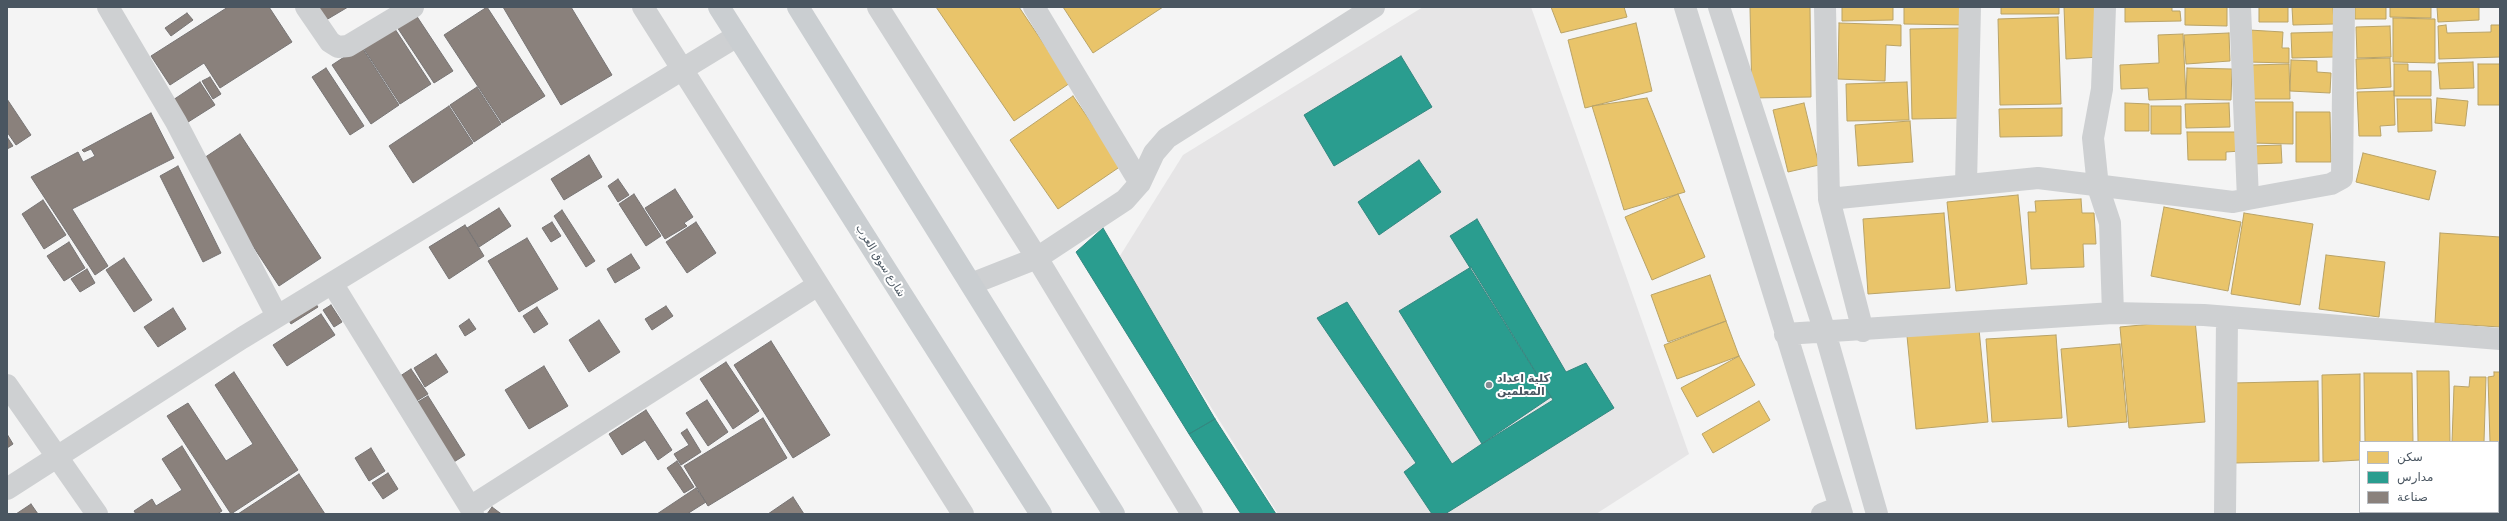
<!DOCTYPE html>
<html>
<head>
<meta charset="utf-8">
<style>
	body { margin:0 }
	#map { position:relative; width:2507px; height:521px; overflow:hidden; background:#f4f4f4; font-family:"DejaVu Sans",Cairo,sans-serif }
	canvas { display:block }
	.frame { position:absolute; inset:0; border:8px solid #4a5661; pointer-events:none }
	.legend { position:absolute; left:2359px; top:441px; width:140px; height:72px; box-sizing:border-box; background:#fff; border:1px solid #b7bbc0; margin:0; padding:5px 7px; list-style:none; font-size:12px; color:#4a5661 }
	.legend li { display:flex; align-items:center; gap:8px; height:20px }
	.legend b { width:20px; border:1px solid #b7bbc0 }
</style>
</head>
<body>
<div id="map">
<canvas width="2507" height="521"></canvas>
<div class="frame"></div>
<ul class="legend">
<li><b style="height:11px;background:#e9c46a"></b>سكن</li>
<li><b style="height:11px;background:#2a9d8f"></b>مدارس</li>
<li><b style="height:11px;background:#8a817c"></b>صناعة</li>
</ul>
</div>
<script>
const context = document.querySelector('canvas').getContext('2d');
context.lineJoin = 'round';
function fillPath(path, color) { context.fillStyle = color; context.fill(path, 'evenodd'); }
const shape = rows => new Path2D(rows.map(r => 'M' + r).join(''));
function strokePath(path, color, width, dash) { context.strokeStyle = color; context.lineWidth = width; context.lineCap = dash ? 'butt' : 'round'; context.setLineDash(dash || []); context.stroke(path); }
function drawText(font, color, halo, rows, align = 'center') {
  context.font = font + ' "DejaVu Sans",Cairo,sans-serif'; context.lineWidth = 4; context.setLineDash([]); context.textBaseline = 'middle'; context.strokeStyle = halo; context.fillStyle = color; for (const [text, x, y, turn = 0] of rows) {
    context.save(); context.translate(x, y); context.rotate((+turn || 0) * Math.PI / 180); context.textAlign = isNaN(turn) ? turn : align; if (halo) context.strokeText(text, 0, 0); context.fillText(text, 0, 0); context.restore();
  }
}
fillPath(shape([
	[1423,7,1531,7,1689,454,1596,514,1278,514,1118,259,1183,155]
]), '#e6e5e6');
const homes = shape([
	[936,7,1019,7,1070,83,1014,121,936,7],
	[1063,7,1163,7,1093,53,1063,7],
	[1551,7,1624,7,1627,17,1561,33,1551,7],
	[1750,7,1810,7,1811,97,1752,98,1750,7],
	[1842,7,1893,7,1893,20,1842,21,1842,7],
	[1904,7,1967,7,1966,25,1904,24,1904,7],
	[2001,7,2059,7,2059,14,2001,14,2001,7],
	[2064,7,2098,7,2100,57,2066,59,2064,7],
	[2125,7,2172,7,2172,11,2180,11,2181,21,2125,22,2125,7],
	[2185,7,2227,7,2227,26,2185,25,2185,7],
	[2259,7,2288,7,2288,22,2259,22,2259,7],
	[2292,7,2333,7,2334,24,2293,25,2292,7],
	[2355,7,2386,7,2386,19,2355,19,2355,7],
	[2390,7,2431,7,2431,18,2390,17,2390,7],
	[2437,7,2479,7,2479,20,2438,22,2437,7],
	[2058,17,2061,104,2000,105,1998,19,2058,17],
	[2393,18,2435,19,2435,63,2393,62,2393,18],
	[1636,23,1652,91,1585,108,1568,40,1636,23],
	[1839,23,1901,25,1901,46,1886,45,1885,81,1838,79,1839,23],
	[2446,25,2447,33,2491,32,2491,25,2500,25,2500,57,2439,59,2438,26,2446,25],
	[2390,26,2391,57,2357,58,2356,27,2390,26],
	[1964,28,1966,118,1912,119,1910,29,1964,28],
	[2249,30,2283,32,2282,48,2289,48,2289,63,2248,62,2249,30],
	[2333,32,2334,57,2292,58,2291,33,2333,32],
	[2229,33,2230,61,2186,64,2184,35,2229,33],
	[2183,34,2186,99,2149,100,2148,88,2121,89,2120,65,2159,63,2158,35,2183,34],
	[2390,58,2391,87,2357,89,2356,59,2390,58],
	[2291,60,2317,61,2317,72,2331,73,2330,93,2290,91,2291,60],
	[2473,62,2474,88,2440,89,2438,63,2473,62],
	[2289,64,2290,99,2251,99,2250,65,2289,64],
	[2394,64,2408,64,2408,71,2431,71,2431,96,2394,96,2394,64],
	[2478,64,2500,64,2500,105,2478,105,2478,64],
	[2187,68,2232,69,2231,100,2186,99,2187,68],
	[1907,82,1909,120,1847,121,1846,84,1907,82],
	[2394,91,2395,125,2380,126,2381,136,2359,136,2357,92,2394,91],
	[1073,96,1121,166,1058,209,1010,140,1073,96],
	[1647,98,1685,192,1624,210,1592,106,1647,98],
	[2437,98,2468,101,2465,126,2435,123,2437,98],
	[2397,99,2431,99,2432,131,2398,132,2397,99],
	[2251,102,2293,102,2293,144,2251,143,2251,102],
	[1804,103,1819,165,1788,172,1773,110,1804,103],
	[2125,103,2149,104,2149,131,2125,131,2125,103],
	[2229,103,2230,127,2186,128,2185,104,2229,103],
	[2151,106,2181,106,2181,134,2151,134,2151,106],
	[2062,108,2062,136,2000,137,1999,109,2062,108],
	[2296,112,2330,112,2331,162,2296,162,2296,112],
	[1910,121,1913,162,1858,166,1855,125,1910,121],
	[2187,132,2241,132,2241,151,2226,152,2226,160,2188,160,2187,132],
	[2281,145,2282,163,2252,164,2251,146,2281,145],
	[2363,153,2436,171,2429,200,2356,182,2363,153],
	[1678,194,1705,257,1652,280,1625,217,1678,194],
	[2018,195,2027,284,1956,291,1947,202,2018,195],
	[2081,199,2082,213,2094,213,2096,244,2083,244,2084,267,2031,269,2028,212,2036,212,2035,201,2081,199],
	[2164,207,2241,222,2228,291,2151,276,2164,207],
	[1944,213,1950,288,1868,294,1863,219,1944,213],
	[2244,213,2313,224,2300,305,2231,294,2244,213],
	[2440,233,2500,237,2500,327,2435,323,2440,233],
	[2326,255,2385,262,2379,317,2319,309,2326,255],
	[1710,275,1726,321,1668,342,1651,295,1710,275],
	[2195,320,2205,422,2129,428,2120,327,2195,320],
	[1726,321,1739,356,1677,379,1664,345,1726,321],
	[1979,329,1988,422,1916,429,1907,336,1979,329],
	[2056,335,2062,418,1992,422,1986,339,2056,335],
	[2120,344,2127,422,2068,427,2061,349,2120,344],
	[1739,356,1755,385,1697,417,1681,388,1739,356],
	[2417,371,2449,371,2450,442,2418,442,2417,371],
	[2494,372,2500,372,2500,451,2498,451,2498,442,2490,442,2488,377,2494,376,2494,372],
	[2364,373,2412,373,2413,442,2365,442,2364,373],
	[2360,374,2360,460,2323,462,2322,375,2360,374],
	[2470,377,2486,377,2484,442,2452,442,2454,386,2469,387,2470,377],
	[2318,381,2319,461,2235,463,2233,383,2318,381],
	[1759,401,1770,420,1713,453,1702,434,1759,401]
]);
fillPath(homes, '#e9c46a');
strokePath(homes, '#b9a367', 1);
const schools = shape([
	[1401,56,1432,107,1334,166,1304,115,1401,56],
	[1419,160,1441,192,1379,235,1358,202,1419,160],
	[1477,219,1566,372,1586,363,1614,408,1445,514,1432,514,1404,472,1416,463,1317,318,1347,302,1452,464,1551,397,1450,236,1477,219],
	[1103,228,1215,419,1189,434,1076,252,1103,228],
	[1471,267,1553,400,1482,444,1399,311,1471,267],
	[1215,419,1276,514,1241,514,1189,434,1215,419]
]);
fillPath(schools, '#2a9d8f');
strokePath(schools, '#348881', 1);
const industry = shape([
	[228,7,269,7,292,42,220,88,204,63,170,85,151,56,228,7],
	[311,7,348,7,321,23,311,7],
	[487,7,545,96,502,123,444,35,487,7],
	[503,7,571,7,612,75,561,105,503,7],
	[414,12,453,71,434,83,395,24,414,12],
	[187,13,193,20,171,36,165,28,187,13],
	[393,26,431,84,400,104,362,46,393,26],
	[361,46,399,105,371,124,332,65,361,46],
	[326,68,364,126,350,135,312,77,326,68],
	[210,77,221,94,213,99,202,81,210,77],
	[200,82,215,105,185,124,170,102,200,82],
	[477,87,501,124,474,142,450,105,477,87],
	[7,99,31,135,16,145,7,132,7,99],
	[449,106,473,143,413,183,389,146,449,106],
	[151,113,174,158,72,209,108,266,95,275,31,177,78,152,83,162,95,156,91,149,84,152,82,150,151,113],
	[240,134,321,258,279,286,198,162,240,134],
	[7,137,13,146,7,149,7,137],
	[589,155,602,177,564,200,551,179,589,155],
	[178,166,221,253,203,262,160,176,178,166],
	[618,179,629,195,618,202,608,186,618,179],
	[675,189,693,217,684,223,687,226,665,239,645,208,675,189],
	[634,194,661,236,646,246,619,204,634,194],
	[43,200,66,235,44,249,22,214,43,200],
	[499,208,511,226,479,247,467,228,499,208],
	[562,210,595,261,586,267,554,216,562,210],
	[552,222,561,236,551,242,542,228,552,222],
	[696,222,716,253,687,273,666,242,696,222],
	[465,225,484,256,449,279,429,247,465,225],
	[527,238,558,289,519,312,488,261,527,238],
	[69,242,85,268,64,281,47,256,69,242],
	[631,254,640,268,615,283,607,269,631,254],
	[124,258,152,300,134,312,106,270,124,258],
	[87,269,95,283,80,292,71,279,87,269],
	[311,297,318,307,291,324,285,314,311,297],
	[331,305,342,322,334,327,323,310,331,305],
	[666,306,673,316,652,330,645,319,666,306],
	[537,307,548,324,534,333,523,316,537,307],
	[173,308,186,329,158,347,144,327,173,308],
	[321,314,335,335,287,366,273,345,321,314],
	[469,319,476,329,465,336,459,326,469,319],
	[599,320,620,352,589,372,569,340,599,320],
	[771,341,830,435,793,458,734,365,771,341],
	[436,354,448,372,425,387,414,368,436,354],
	[726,362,759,411,733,429,700,379,726,362],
	[544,366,568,406,529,429,505,390,544,366],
	[411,369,428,394,410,405,394,380,411,369],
	[234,372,298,470,231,514,167,416,188,403,226,461,253,444,215,385,234,372],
	[428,396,465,455,449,465,411,406,428,396],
	[707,400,728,432,708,446,686,413,707,400],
	[646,410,672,450,658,460,645,440,622,455,609,434,646,410],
	[763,418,787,458,708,506,684,466,763,418],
	[687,429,701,452,681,465,674,454,689,445,681,433,687,429],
	[7,434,13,444,7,448,7,434],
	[182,446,222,511,217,514,136,514,134,511,152,499,156,506,182,490,162,459,182,446],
	[371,448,385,471,369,481,355,458,371,448],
	[677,461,694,487,684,493,667,468,677,461],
	[388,473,398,489,383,499,372,483,388,473],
	[299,474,325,514,238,514,299,474],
	[696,488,706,502,687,514,657,514,696,488],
	[793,497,804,514,768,514,793,497],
	[31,504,38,514,16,514,31,504],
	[492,507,500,513,502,514,487,514,492,507]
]);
fillPath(industry, '#8a817c');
strokePath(industry, '#777474', 1);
strokePath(shape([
	[108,7,176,122,277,316],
	[306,7,330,42,338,47,348,46,413,7],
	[643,7,963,514],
	[878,7,1037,258,1192,514],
	[1034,7,1140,183],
	[1685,7,1842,514],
	[1719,7,1825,332,1877,514],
	[1825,7,1829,199,1863,331],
	[2105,7,2102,89,2093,138,2098,187,2110,223,2113,313],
	[1966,184,1970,7],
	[1829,199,2038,178,2233,202,2248,199,2240,7],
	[2248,199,2331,184,2342,178,2344,7],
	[332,283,470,507],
	[971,284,1037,258,1125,200,1140,183,1154,153,1167,138,1374,7],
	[1785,334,2113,313,2204,315,2500,339],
	[7,385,97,514],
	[7,489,242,338,737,36],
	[473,514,470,507,818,285],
	[1822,514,1840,507],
	[2225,514,2227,319]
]), '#ced0d2', 22);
strokePath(shape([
	[719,7,1041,514],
	[798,7,1114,514]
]), '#caced1', 22);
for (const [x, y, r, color] of [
	[1489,385,4,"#868d94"]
]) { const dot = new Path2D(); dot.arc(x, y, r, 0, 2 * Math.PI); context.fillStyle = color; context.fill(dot); strokePath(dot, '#fff', 1.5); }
drawText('11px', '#4a5661', '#fff', [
	["شارع سوق العرب",880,261,58]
]);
drawText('bold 11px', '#4a5661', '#fff', [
	["كلية اعداد",1497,379],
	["المعلمين",1497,392]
], 'left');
</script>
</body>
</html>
